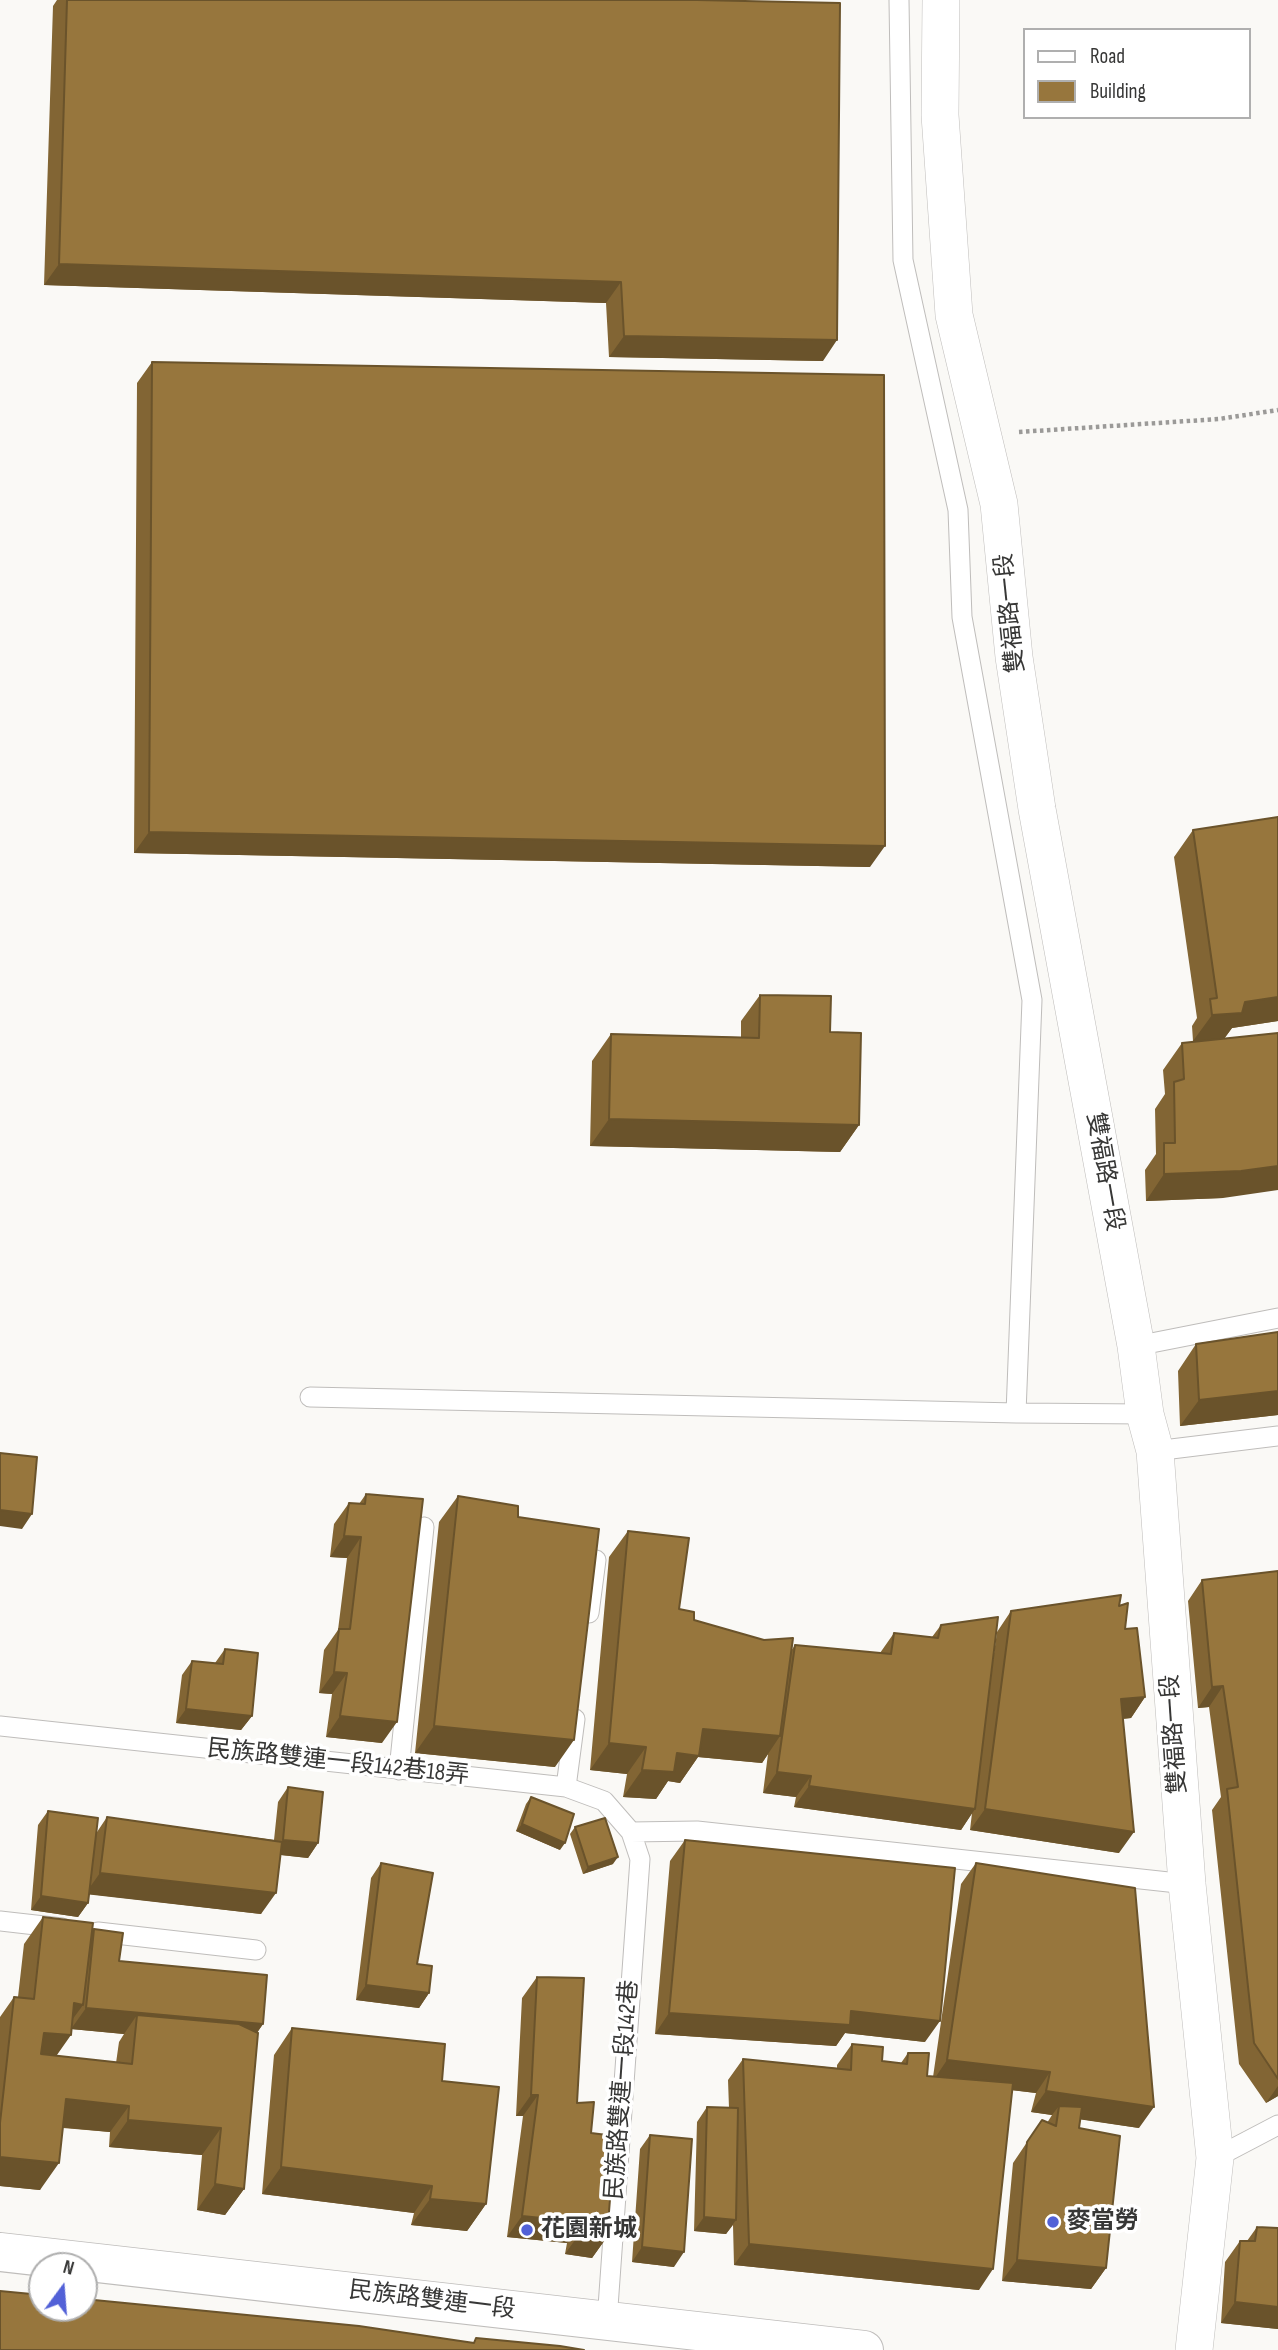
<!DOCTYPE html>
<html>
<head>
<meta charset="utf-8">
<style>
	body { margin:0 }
	#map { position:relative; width:1278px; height:2350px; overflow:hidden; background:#faf9f6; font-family:"Sofia Sans Condensed",sans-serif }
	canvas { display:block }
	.legend { position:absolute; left:1023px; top:28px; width:228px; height:91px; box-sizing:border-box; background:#fff; border:2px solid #afafaf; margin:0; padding:9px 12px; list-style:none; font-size:21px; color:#373736 }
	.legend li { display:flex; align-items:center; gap:14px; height:35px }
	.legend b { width:35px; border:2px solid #afafaf }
	.north { position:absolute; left:28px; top:2252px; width:70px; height:70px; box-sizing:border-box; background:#fff; border:2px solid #afafaf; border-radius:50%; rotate:16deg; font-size:19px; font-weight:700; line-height:28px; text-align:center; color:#373736 }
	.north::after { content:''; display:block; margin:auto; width:24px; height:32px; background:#5261d7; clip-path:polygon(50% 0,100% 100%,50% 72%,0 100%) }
</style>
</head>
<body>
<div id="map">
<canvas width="1278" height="2350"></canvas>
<ul class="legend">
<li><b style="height:9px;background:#fff"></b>Road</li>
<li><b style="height:19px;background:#97763d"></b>Building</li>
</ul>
<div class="north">N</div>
</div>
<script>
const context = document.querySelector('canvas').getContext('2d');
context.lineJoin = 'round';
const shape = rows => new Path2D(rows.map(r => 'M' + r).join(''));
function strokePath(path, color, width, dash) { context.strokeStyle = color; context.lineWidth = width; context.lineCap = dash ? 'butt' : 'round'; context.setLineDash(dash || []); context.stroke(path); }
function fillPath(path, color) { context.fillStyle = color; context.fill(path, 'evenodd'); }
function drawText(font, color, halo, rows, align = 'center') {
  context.font = font + ' "Sofia Sans Condensed","Noto Sans TC",sans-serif'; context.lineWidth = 7; context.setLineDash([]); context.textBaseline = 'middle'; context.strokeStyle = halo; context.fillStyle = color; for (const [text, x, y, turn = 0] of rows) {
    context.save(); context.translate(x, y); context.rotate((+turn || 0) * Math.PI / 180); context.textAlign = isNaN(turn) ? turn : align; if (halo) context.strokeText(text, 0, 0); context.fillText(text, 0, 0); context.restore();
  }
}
const lane = shape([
	[899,0,903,260,958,510,962,617,1032,1000,1016,1413],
	[1136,1346,1278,1318],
	[310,1397,1016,1413,1145,1414],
	[1155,1451,1278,1436],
	[589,1613,596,1560],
	[0,1726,566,1787,604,1801,631,1832,640,1859,607,2321],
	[399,1770,424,1527],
	[566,1787,575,1719],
	[631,1832,697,1831,1187,1884],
	[0,1921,62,1928],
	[98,1932,256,1950],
	[1215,2158,1278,2125]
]);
const street = shape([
	[941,0,940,115,954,315,999,504,1014,657,1037,809,1136,1346,1145,1414,1155,1451,1187,1884,1215,2158,1194,2350]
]);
const secondary = shape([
	[0,2252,864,2350]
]);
strokePath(lane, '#bfbdbb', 21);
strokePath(street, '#bfbdbb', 38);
strokePath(secondary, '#bfbdbb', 40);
strokePath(shape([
	[1019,432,1219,419,1278,410]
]), '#9b9a98', 4.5, [3.5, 3.5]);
strokePath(lane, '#fff', 19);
strokePath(street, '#fff', 37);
strokePath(secondary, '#fff', 38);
fillPath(shape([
	[57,0,697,0,823,361,609,357,606,303,44,285,53,6],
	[152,362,870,867,134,853,137,383],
	[1278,817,1278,1021,1232,1028,1224,1039,1223,1198,1146,1201,1145,1170,1156,1154,1155,1109,1165,1094,1163,1070,1182,1043,1204,1041,1193,1041,1192,1026,1197,1018,1174,857,1193,830],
	[760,995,830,1032,859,1125,840,1152,590,1146,592,1061,611,1034,741,1037,741,1021],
	[1278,1332,1278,1415,1180,1426,1178,1371,1196,1344],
	[366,1494,382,1743,326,1737,332,1694,319,1693,324,1650,338,1630,347,1558,330,1557,334,1524,349,1503,359,1504],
	[458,1496,518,1517,555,1767,415,1753,439,1522],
	[628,1531,679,1609,694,1620,791,1651,795,1645,880,1653,894,1633,932,1637,941,1625,991,1675,997,1632,1011,1611,1119,1606,1125,1629,1145,1697,1131,1718,1123,1719,1119,1853,970,1830,972,1813,961,1830,794,1807,796,1797,763,1793,768,1754,762,1763,698,1757,680,1783,668,1781,656,1799,623,1797,627,1774,590,1770,609,1557],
	[1278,1571,1278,2096,1266,2103,1239,2064,1212,1810,1221,1797,1209,1707,1198,1708,1188,1601,1202,1580],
	[225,1649,252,1716,241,1730,176,1723,182,1675,192,1661,215,1663],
	[288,1787,318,1843,308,1858,281,1855,261,1914,89,1894,88,1903,78,1917,31,1910,38,1825,48,1811,97,1832,107,1817,274,1840,278,1802],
	[531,1797,560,1850,516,1831,526,1804],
	[575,1827,613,1864,583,1874,570,1834],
	[685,1840,925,2042,845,2033,836,2046,655,2034,670,1861],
	[381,1863,417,1964,429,1993,419,2008,356,2000,371,1878],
	[976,1863,1139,2128,1080,2119,1079,2128,1106,2268,1091,2289,1002,2281,1013,2163,1042,2120,1047,2123,1052,2115,1031,2112,1036,2093,1012,2090,979,2290,734,2265,733,2225,726,2234,694,2231,697,2122,707,2107,729,2108,728,2080,743,2059,837,2068,837,2065,852,2044,882,2061,901,2063,908,2053,927,2076,933,2077,961,1884],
	[43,1917,92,1933,94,1929,119,1961,263,2024,257,2033,244,2189,225,2215,197,2210,202,2155,109,2147,110,2132,63,2128,40,2190,0,2186,0,2017,14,1997,18,1997,24,1944],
	[71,2029,124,2034,119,2042,116,2063,56,2056],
	[537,1977,577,2103,591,2133,607,2237,592,2258,565,2254,567,2243,507,2237,523,2116,516,2116,522,1998],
	[292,2028,442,2081,486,2204,467,2231,411,2225,414,2213,262,2194,274,2055],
	[650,2135,674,2267,632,2262,640,2149],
	[1257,2227,1278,2329,1221,2323,1225,2262,1240,2241,1247,2241]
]), '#826534');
fillPath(shape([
	[59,264,621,282,606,303,44,285],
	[624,336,837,340,823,361,609,357],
	[149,832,885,846,870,867,134,853],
	[1278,997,1278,1021,1232,1028,1223,1040,1193,1041,1212,1015,1245,1002],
	[609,1119,859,1125,840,1152,590,1146],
	[1278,1166,1278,1190,1223,1198,1146,1201,1164,1174],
	[1278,1391,1278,1415,1180,1426,1199,1400],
	[0,1510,32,1514,22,1529,0,1526],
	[344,1536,361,1537,347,1558,330,1557],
	[334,1672,347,1673,332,1694,319,1693],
	[1223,1686,1209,1707,1198,1708,1212,1687],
	[1145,1697,1131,1718,1107,1720,1121,1699],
	[186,1709,252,1716,241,1730,176,1723],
	[340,1716,397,1722,382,1743,326,1737],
	[434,1726,574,1740,555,1767,415,1753],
	[703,1729,780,1736,762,1763,698,1757,680,1783,668,1781,656,1799,623,1797,642,1770,677,1753],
	[609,1743,646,1747,627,1774,590,1770],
	[777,1772,811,1776,796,1797,763,1793],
	[809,1786,975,1809,961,1830,794,1807],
	[985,1809,1134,1832,1119,1853,970,1830],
	[522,1824,565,1843,560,1850,516,1831],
	[283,1840,318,1843,308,1858,272,1854],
	[618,1857,613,1864,583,1874,588,1867],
	[100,1873,276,1893,261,1914,85,1894],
	[41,1896,88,1903,78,1917,31,1910],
	[366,1985,429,1993,419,2008,356,2000],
	[74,2003,83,2005,64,2031],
	[86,2008,263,2024,248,2045,137,2015,124,2034,71,2029],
	[851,2011,940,2021,925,2042,845,2033,836,2046,655,2034,669,2013],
	[44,2033,71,2035,52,2062,25,2060],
	[947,2060,1050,2072,1036,2093,933,2081],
	[1278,2086,1278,2096,1266,2103],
	[1046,2091,1154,2107,1139,2128,1057,2116,1059,2106,1052,2115,1031,2112],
	[531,2095,538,2095,523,2116,516,2116],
	[66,2099,129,2106,110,2132,47,2126],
	[128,2120,221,2128,202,2155,109,2147],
	[0,2157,59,2163,40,2190,0,2186],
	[281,2167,432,2186,414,2213,262,2194],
	[215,2184,244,2189,225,2215,197,2210],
	[430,2199,486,2204,467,2231,411,2225],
	[522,2216,581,2222,567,2243,507,2237],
	[704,2217,736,2220,726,2234,694,2231],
	[580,2233,607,2237,592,2258,565,2254],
	[749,2244,993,2269,979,2290,734,2265],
	[642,2247,684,2252,674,2267,632,2262],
	[1017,2260,1106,2268,1091,2289,1002,2281],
	[1235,2302,1278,2307,1278,2329,1221,2323]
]), '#6a532b');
const building = shape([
	[67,0,697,0,840,3,837,340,624,336,621,282,59,264,67,0],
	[152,362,884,375,885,846,149,832,152,362],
	[1278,817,1278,997,1245,1002,1242,1013,1212,1015,1210,999,1217,998,1193,830,1278,817],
	[760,995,831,996,830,1032,861,1033,859,1125,609,1119,611,1034,759,1038,760,995],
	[1278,1033,1278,1166,1241,1171,1164,1174,1164,1143,1175,1143,1174,1082,1184,1079,1182,1043,1278,1033],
	[1278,1332,1278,1391,1199,1400,1196,1344,1278,1332],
	[0,1453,37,1457,32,1514,0,1510,0,1453],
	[366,1494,423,1499,397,1722,340,1716,347,1673,334,1672,339,1629,350,1629,361,1537,344,1536,349,1503,365,1504,366,1494],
	[458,1496,518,1506,518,1517,599,1529,574,1740,434,1726,458,1496],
	[628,1531,689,1538,679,1609,694,1612,694,1620,764,1640,793,1638,780,1736,703,1729,699,1756,677,1753,674,1772,642,1770,646,1747,609,1743,628,1531],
	[1278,1571,1278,2079,1254,2043,1227,1789,1238,1787,1223,1686,1212,1687,1202,1580,1278,1571],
	[1121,1595,1119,1606,1128,1603,1125,1629,1137,1628,1145,1697,1121,1699,1134,1832,985,1809,1011,1611,1121,1595],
	[998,1617,975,1809,809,1786,811,1776,777,1772,795,1645,891,1654,894,1633,938,1638,941,1625,998,1617],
	[225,1649,258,1653,252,1716,186,1709,192,1661,223,1664,225,1649],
	[288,1787,323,1792,318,1843,283,1840,288,1787],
	[531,1797,574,1814,565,1843,522,1824,531,1797],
	[48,1811,98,1818,88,1903,41,1896,48,1811],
	[107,1817,282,1842,276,1893,100,1873,107,1817],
	[605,1818,618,1857,588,1867,575,1827,605,1818],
	[685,1840,955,1868,940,2021,851,2011,850,2025,669,2013,685,1840],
	[381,1863,433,1873,417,1964,432,1966,429,1993,366,1985,381,1863],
	[976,1863,1135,1888,1154,2107,1046,2091,1050,2072,947,2060,976,1863],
	[43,1917,93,1923,83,2005,74,2003,71,2035,44,2033,41,2054,132,2064,137,2015,239,2024,258,2033,244,2189,215,2184,221,2128,128,2120,129,2106,66,2099,59,2163,0,2157,0,2123,14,1997,34,1999,43,1917],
	[94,1929,123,1933,119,1961,267,1975,263,2024,86,2008,94,1929],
	[537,1977,584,1978,577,2103,594,2102,591,2133,615,2136,607,2237,580,2233,581,2222,522,2216,538,2095,531,2095,537,1977],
	[292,2028,445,2044,442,2081,499,2087,486,2204,430,2199,432,2186,281,2167,292,2028],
	[852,2044,883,2047,882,2061,907,2064,908,2053,929,2053,927,2076,1013,2083,993,2269,749,2244,743,2059,851,2070,852,2044],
	[1059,2106,1082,2107,1079,2128,1120,2136,1106,2268,1017,2260,1027,2142,1042,2120,1056,2126,1059,2106],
	[707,2107,738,2108,736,2220,704,2217,707,2107],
	[650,2135,692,2139,684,2252,642,2247,650,2135],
	[1257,2227,1278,2228,1278,2307,1235,2302,1240,2241,1255,2241,1257,2227],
	[0,2291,42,2295,42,2308,84,2308,84,2299,359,2326,474,2343,476,2338,560,2346,584,2350,0,2350,0,2291]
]);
fillPath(building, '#97763d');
strokePath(building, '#6a532b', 2);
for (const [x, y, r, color] of [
	[1053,2222,7,"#5261d7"],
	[527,2230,7,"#5261d7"]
]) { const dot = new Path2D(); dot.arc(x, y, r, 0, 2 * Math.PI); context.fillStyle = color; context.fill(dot); strokePath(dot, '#fff', 2.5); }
drawText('24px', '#373736', '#fff', [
	["雙福路一段",1011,613,-96],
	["雙福路一段",1104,1172,80],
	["雙福路一段",1175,1734,-94],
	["民族路雙連一段142巷18弄",338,1763,6],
	["民族路雙連一段142巷",623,2090,-86],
	["民族路雙連一段",432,2301,7]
]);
drawText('bold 24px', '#373736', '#fff', [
	["麥當勞",1067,2222],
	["花園新城",541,2230]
], 'left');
</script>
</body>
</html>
